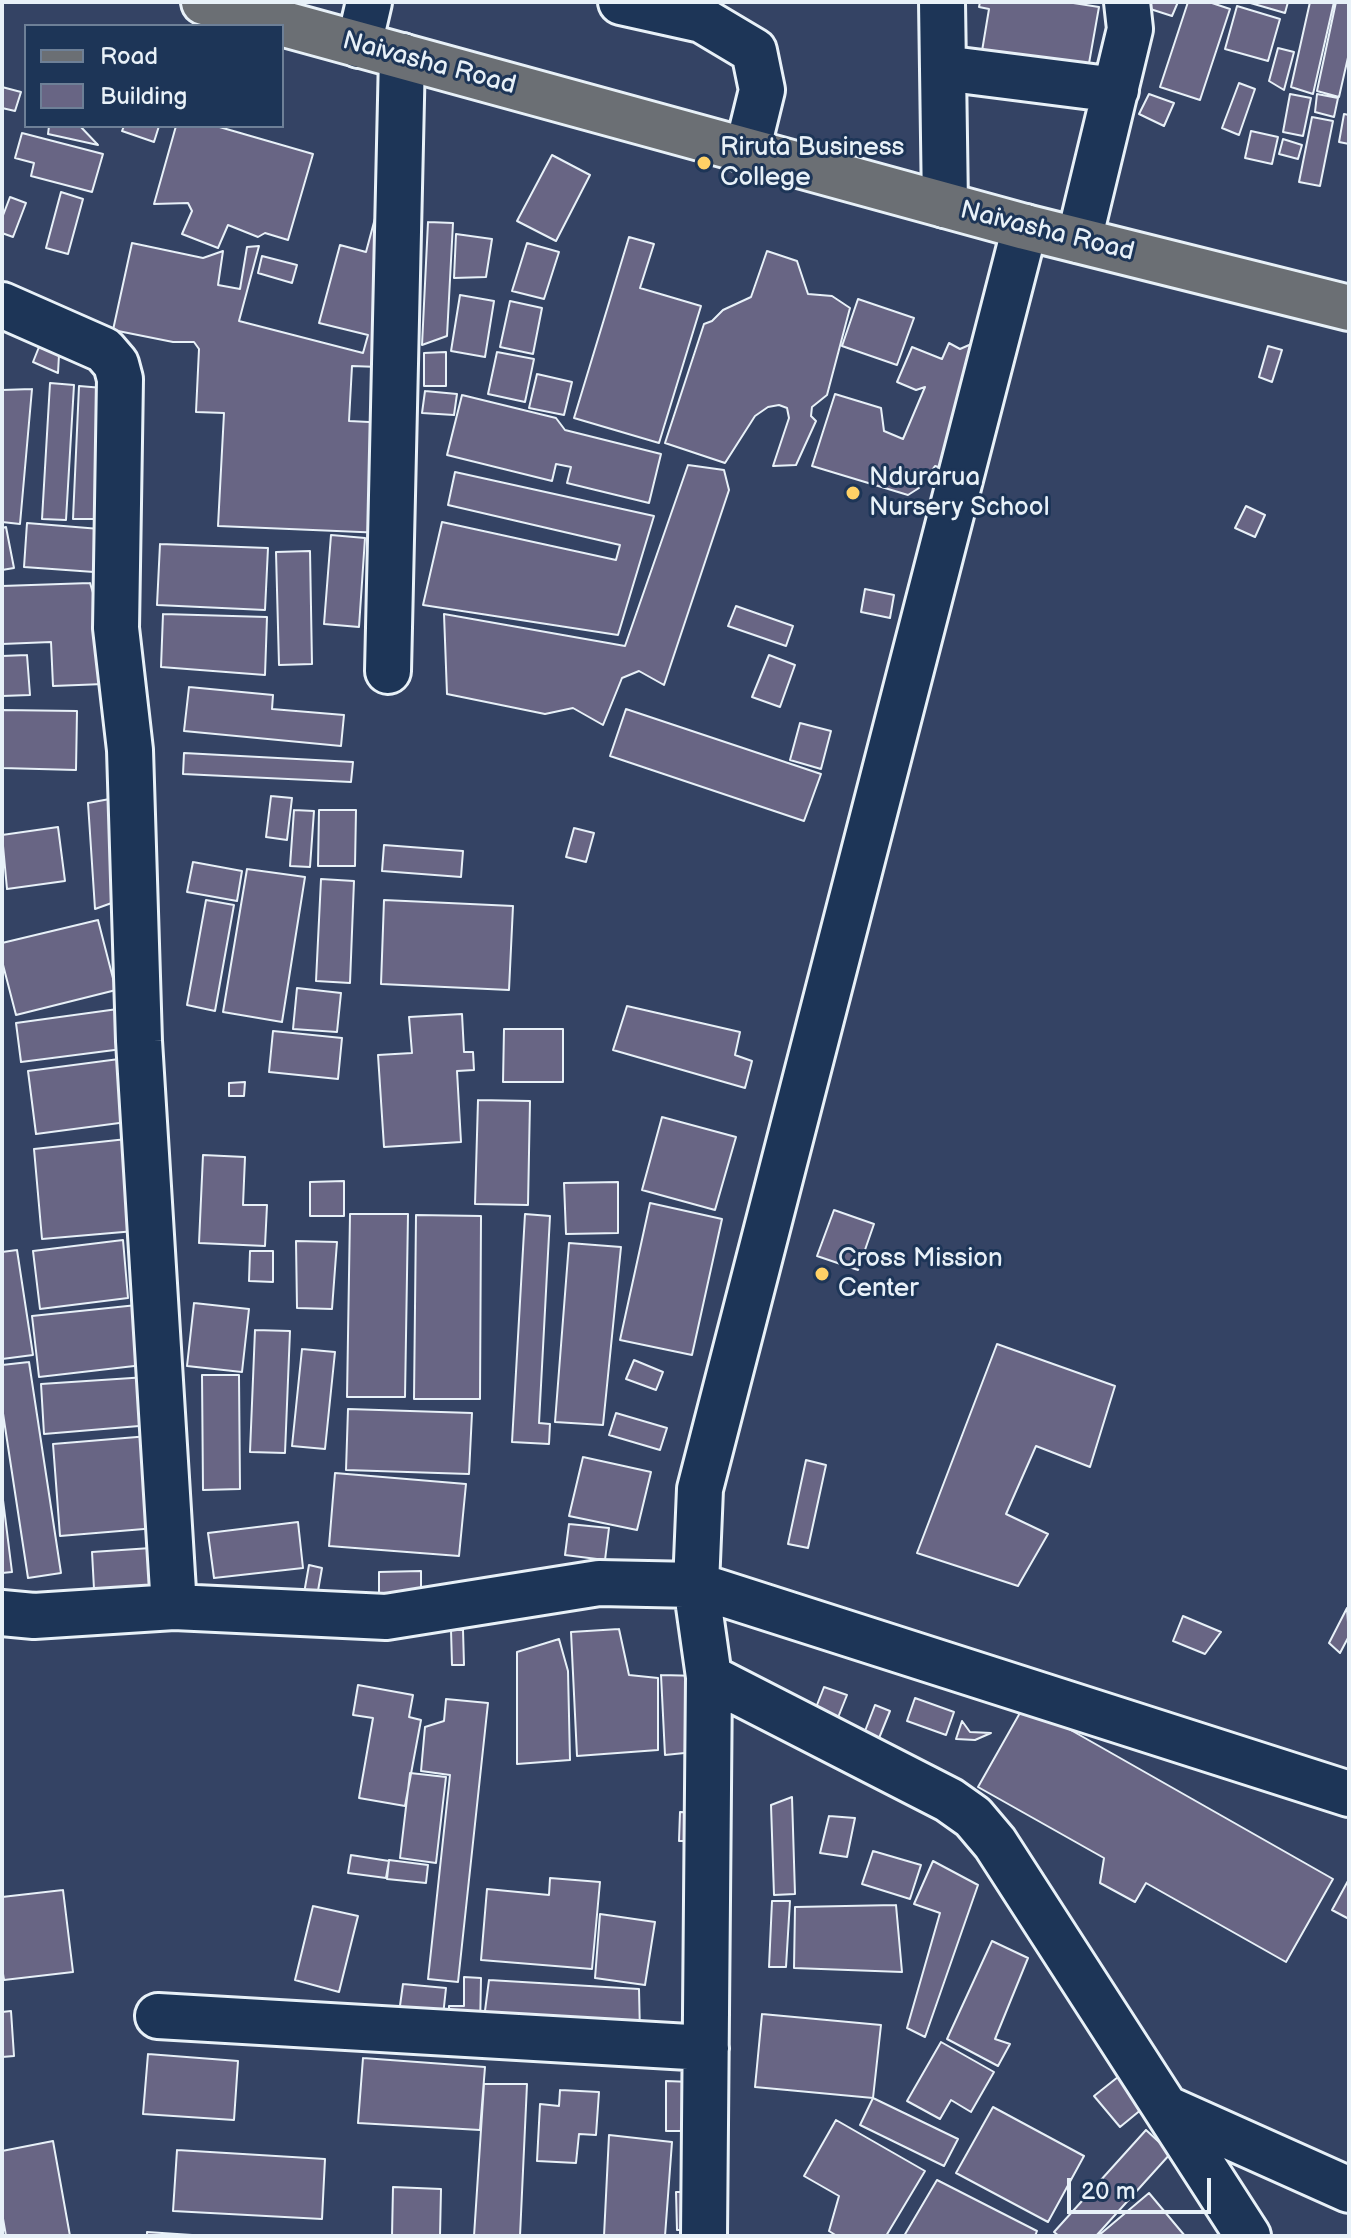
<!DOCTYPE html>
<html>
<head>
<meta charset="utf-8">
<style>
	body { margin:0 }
	#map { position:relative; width:1351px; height:2238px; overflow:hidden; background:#344364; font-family:"Balsamiq Sans",sans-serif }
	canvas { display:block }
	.frame { position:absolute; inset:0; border:4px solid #e8f1f8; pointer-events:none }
	.legend { position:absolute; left:24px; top:24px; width:260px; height:104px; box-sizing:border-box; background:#1d3557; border:2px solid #6e8097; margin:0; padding:10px 14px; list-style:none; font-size:24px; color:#e8f1f8 }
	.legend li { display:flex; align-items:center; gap:16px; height:40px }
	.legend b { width:40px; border:2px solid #6e8097 }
	.scale { position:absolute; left:1067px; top:2178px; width:144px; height:36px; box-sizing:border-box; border:4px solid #e8f1f8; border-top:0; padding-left:10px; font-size:24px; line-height:28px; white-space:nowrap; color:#e8f1f8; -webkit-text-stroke:6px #1d3557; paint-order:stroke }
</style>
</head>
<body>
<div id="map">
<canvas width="1351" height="2238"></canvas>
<div class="frame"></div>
<ul class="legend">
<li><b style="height:10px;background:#6b6f74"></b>Road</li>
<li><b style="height:22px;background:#686584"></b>Building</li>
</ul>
<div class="scale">20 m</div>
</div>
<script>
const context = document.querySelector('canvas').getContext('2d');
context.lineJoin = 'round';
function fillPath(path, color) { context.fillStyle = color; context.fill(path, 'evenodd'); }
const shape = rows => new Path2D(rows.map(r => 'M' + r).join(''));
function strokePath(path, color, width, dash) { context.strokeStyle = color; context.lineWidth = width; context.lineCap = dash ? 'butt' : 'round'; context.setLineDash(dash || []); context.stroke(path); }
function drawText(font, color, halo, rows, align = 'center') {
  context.font = font + ' "Balsamiq Sans",sans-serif'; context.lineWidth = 6; context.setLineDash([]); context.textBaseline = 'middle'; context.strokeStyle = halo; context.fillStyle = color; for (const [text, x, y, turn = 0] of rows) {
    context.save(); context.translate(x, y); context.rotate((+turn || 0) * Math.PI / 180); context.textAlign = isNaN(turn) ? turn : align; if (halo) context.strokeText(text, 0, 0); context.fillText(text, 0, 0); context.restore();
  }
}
const building = shape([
	[980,2,1067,2,1099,7,1088,69,982,51,989,9,979,7,980,2],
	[1143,2,1178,2,1172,16,1141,6,1143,2],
	[1188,2,1209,2,1230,9,1200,100,1160,87,1188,2],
	[1247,2,1288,2,1285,13,1247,2],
	[1310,2,1334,2,1313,94,1291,87,1310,2],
	[1336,2,1349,2,1349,53,1339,97,1317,91,1336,2],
	[1237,6,1280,19,1268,61,1225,49,1237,6],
	[1278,48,1294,52,1284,90,1269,81,1278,48],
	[1239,83,1255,89,1239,135,1222,128,1239,83],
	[2,87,21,92,15,111,2,108,2,87],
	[1149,94,1174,103,1164,126,1139,114,1149,94],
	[1290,94,1311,98,1303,136,1283,132,1290,94],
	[1317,94,1338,98,1334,117,1315,112,1317,94],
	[1344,114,1349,115,1349,144,1339,142,1344,114],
	[1312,117,1333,121,1320,186,1299,182,1312,117],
	[49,126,80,126,98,145,48,134,49,126],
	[124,126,159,126,154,142,122,131,124,126],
	[176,126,216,126,313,154,288,240,265,233,258,237,228,225,218,248,182,234,192,211,188,203,154,204,176,126],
	[1251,131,1278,137,1272,164,1245,158,1251,131],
	[22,133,103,154,92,192,31,176,34,163,15,158,22,133],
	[1283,139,1302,145,1298,159,1279,154,1283,139],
	[552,155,590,175,556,241,517,221,552,155],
	[385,181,379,367,352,366,349,421,389,423,384,533,218,526,224,413,196,412,199,349,194,342,173,342,113,330,132,243,203,258,223,251,218,285,240,289,247,247,259,246,239,321,363,353,368,335,319,323,340,245,366,252,385,181],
	[61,192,83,199,68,254,46,248,61,192],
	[10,197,26,203,13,237,2,233,2,218,10,197],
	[428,222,453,223,447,336,422,345,428,222],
	[456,234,492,239,486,277,454,278,456,234],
	[629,237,654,244,640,288,701,306,659,443,574,418,629,237],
	[527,243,559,252,544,299,512,291,527,243],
	[767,251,797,261,808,294,832,296,850,308,827,395,812,407,811,416,816,421,796,465,773,466,789,418,787,408,779,405,768,407,755,416,725,463,665,443,704,324,712,321,723,310,751,297,767,251],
	[262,256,297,265,292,283,258,273,262,256],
	[460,295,494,301,485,357,451,351,460,295],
	[858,299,914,318,897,365,842,346,858,299],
	[510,301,542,308,533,354,500,347,510,301],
	[976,342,987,361,964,368,975,402,954,472,935,466,919,488,908,495,812,466,835,394,881,408,884,431,903,439,925,387,916,390,897,382,912,347,942,359,949,343,960,349,976,342],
	[1268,346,1282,350,1272,382,1259,377,1268,346],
	[39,347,59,355,58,373,33,362,39,347],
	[446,352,446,386,424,386,424,353,446,352],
	[497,352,534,359,525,402,488,394,497,352],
	[537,374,572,382,564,415,529,408,537,374],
	[50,383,74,385,66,520,42,519,50,383],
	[79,386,103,388,96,519,73,519,79,386],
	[32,389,20,524,2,522,2,390,32,389],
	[425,391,457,394,454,415,422,413,425,391],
	[462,395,556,418,565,430,661,454,649,503,567,483,571,467,556,464,552,481,447,455,462,395],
	[688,465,724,470,729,490,664,685,639,671,622,678,603,725,573,708,545,714,447,694,444,614,625,646,688,465],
	[455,472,654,516,618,635,423,605,442,522,616,560,620,545,448,505,455,472],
	[1246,506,1265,515,1255,537,1235,528,1246,506],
	[27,523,112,530,108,573,24,567,27,523],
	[6,527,14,568,2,570,2,528,6,527],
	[331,535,365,538,359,627,324,624,331,535],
	[160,544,268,548,265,610,157,605,160,544],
	[310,551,312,664,279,665,276,552,310,551],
	[90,583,101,619,104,684,53,686,51,642,2,644,2,586,90,583],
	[865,589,894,595,890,618,861,612,865,589],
	[736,606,793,626,786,646,728,626,736,606],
	[163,614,267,617,265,675,161,667,163,614],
	[27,655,30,695,2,696,2,656,27,655],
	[769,655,795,665,780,707,752,697,769,655],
	[189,687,273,695,272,709,344,715,341,746,184,731,189,687],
	[626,709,821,774,804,821,610,756,626,709],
	[2,710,77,711,76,770,2,768,2,710],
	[800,723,831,731,821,769,790,760,800,723],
	[184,753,353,762,351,782,183,774,184,753],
	[271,796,292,798,287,840,266,837,271,796],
	[115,798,120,900,95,909,88,803,115,798],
	[294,810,314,811,310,867,290,866,294,810],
	[319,810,356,810,355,866,318,866,319,810],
	[58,827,65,881,7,889,2,835,58,827],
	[574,828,594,833,586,862,566,857,574,828],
	[384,845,463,851,461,877,382,871,384,845],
	[193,862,242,871,237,901,187,892,193,862],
	[247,869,305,877,282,1022,223,1012,247,869],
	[321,879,354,881,350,983,316,981,321,879],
	[206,900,234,905,215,1011,187,1005,206,900],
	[384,900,513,906,509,990,381,984,384,900],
	[98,920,116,990,16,1015,2,961,2,943,98,920],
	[297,988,341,993,337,1032,293,1029,297,988],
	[627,1006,740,1032,735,1055,752,1061,745,1088,613,1050,627,1006],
	[125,1008,130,1048,21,1062,16,1023,125,1008],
	[462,1014,464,1052,473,1052,474,1070,457,1071,461,1142,384,1147,378,1055,412,1053,409,1017,462,1014],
	[504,1029,563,1029,563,1082,503,1082,504,1029],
	[273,1031,342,1038,338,1079,269,1072,273,1031],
	[119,1059,127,1122,36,1134,28,1071,119,1059],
	[245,1082,244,1096,229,1096,229,1083,245,1082],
	[478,1100,530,1101,528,1205,475,1204,478,1100],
	[662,1117,736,1137,715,1210,642,1190,662,1117],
	[127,1139,135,1231,42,1239,34,1149,127,1139],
	[203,1155,245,1157,243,1205,267,1205,265,1246,199,1243,203,1155],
	[344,1181,344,1216,310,1216,310,1182,344,1181],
	[618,1182,618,1233,566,1234,564,1183,618,1182],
	[650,1203,722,1219,692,1355,620,1340,650,1203],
	[834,1210,874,1224,858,1270,817,1256,834,1210],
	[350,1214,408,1214,405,1397,347,1397,350,1214],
	[525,1214,550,1216,539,1423,550,1424,549,1444,512,1442,525,1214],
	[416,1215,481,1216,480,1399,414,1399,416,1215],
	[123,1240,128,1298,40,1309,33,1251,123,1240],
	[296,1241,337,1242,332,1309,297,1308,296,1241],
	[569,1243,621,1247,603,1425,555,1422,569,1243],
	[17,1250,33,1355,2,1359,2,1252,17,1250],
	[250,1251,273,1251,273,1282,249,1281,250,1251],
	[194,1303,249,1309,242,1372,187,1366,194,1303],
	[137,1305,143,1365,39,1377,32,1316,137,1305],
	[255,1330,290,1331,285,1453,250,1452,255,1330],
	[997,1344,1115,1386,1090,1467,1036,1446,1006,1514,1048,1534,1018,1586,917,1553,997,1344],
	[302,1349,335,1352,325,1449,292,1446,302,1349],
	[634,1360,663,1372,656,1390,626,1379,634,1360],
	[29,1362,61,1573,28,1578,2,1407,2,1365,29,1362],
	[202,1375,239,1375,240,1489,203,1490,202,1375],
	[147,1377,151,1425,44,1434,41,1384,147,1377],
	[348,1409,472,1413,469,1474,346,1470,348,1409],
	[616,1413,667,1428,660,1450,609,1435,616,1413],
	[149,1436,156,1528,60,1536,53,1444,149,1436],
	[583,1457,651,1472,637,1530,569,1516,583,1457],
	[806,1460,826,1465,808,1548,788,1544,806,1460],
	[335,1473,466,1484,459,1556,329,1546,335,1473],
	[2,1492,12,1572,2,1573,2,1492],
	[298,1522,303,1568,214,1578,208,1533,298,1522],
	[569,1524,609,1528,605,1560,565,1555,569,1524],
	[151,1548,153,1585,94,1589,92,1552,151,1548],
	[309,1565,322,1568,316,1602,303,1599,309,1565],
	[421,1571,421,1602,379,1601,379,1572,421,1571],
	[1347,1608,1349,1636,1340,1653,1329,1643,1347,1608],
	[1183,1616,1221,1632,1205,1654,1173,1641,1183,1616],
	[619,1629,629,1675,658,1678,658,1750,577,1756,571,1632,619,1629],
	[451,1630,463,1630,464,1665,452,1665,451,1630],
	[559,1639,568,1671,570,1760,517,1764,517,1652,559,1639],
	[661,1675,700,1676,704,1751,665,1755,661,1675],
	[358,1685,413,1695,409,1717,421,1720,405,1806,359,1798,373,1718,353,1715,358,1685],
	[824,1687,847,1695,837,1720,865,1731,875,1705,890,1711,873,1753,808,1728,824,1687],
	[915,1698,954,1712,946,1735,907,1721,915,1698],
	[446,1699,488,1703,458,1982,428,1979,450,1775,421,1771,425,1727,444,1721,446,1699],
	[1025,1704,1333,1879,1286,1962,1146,1883,1135,1902,1100,1883,1104,1858,978,1787,1025,1704],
	[962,1721,970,1732,991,1733,975,1740,956,1739,962,1721],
	[410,1773,446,1777,436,1863,400,1858,410,1773],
	[792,1797,795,1894,774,1895,771,1805,792,1797],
	[680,1812,705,1813,704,1841,679,1841,680,1812],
	[829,1816,855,1818,847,1857,820,1853,829,1816],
	[873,1851,921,1865,910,1899,862,1884,873,1851],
	[351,1855,389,1861,386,1878,348,1873,351,1855],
	[389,1860,428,1865,426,1883,387,1879,389,1860],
	[933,1861,978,1885,925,2037,907,2028,940,1913,914,1904,933,1861],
	[550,1878,600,1882,592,1969,481,1960,487,1889,549,1895,550,1878],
	[1349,1879,1349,1919,1332,1910,1349,1879],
	[63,1890,73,1972,4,1980,2,1968,2,1897,63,1890],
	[772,1901,790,1901,786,1967,769,1967,772,1901],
	[896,1905,902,1972,794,1968,795,1907,896,1905],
	[313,1906,358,1916,339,1992,295,1980,313,1906],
	[600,1914,655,1922,645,1985,595,1978,600,1914],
	[992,1941,1028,1958,995,2039,1010,2044,998,2066,947,2039,992,1941],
	[464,1977,481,1978,480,2029,449,2028,449,2006,464,2006,464,1977],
	[489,1980,639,1989,640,2034,483,2026,489,1980],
	[403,1984,446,1988,442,2025,398,2020,403,1984],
	[11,2011,14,2056,2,2057,2,2012,11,2011],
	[762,2014,881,2025,873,2098,755,2087,762,2014],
	[941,2042,994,2072,971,2112,951,2100,940,2119,907,2101,941,2042],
	[148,2054,238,2061,234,2120,143,2114,148,2054],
	[363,2058,485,2067,480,2130,358,2123,363,2058],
	[1123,2073,1148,2104,1120,2127,1094,2096,1123,2073],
	[666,2081,691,2082,690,2131,666,2131,666,2081],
	[484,2084,527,2084,520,2236,474,2236,484,2084],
	[560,2090,599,2092,596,2135,579,2134,576,2163,537,2161,540,2104,559,2106,560,2090],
	[873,2098,958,2139,944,2166,860,2125,873,2098],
	[993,2107,1084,2156,1048,2222,956,2173,993,2107],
	[836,2120,925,2171,886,2236,837,2236,829,2231,839,2196,804,2176,836,2120],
	[1146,2130,1171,2153,1096,2236,1059,2236,1054,2232,1146,2130],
	[609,2135,672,2142,665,2236,604,2236,609,2135],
	[53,2141,70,2236,6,2236,2,2213,2,2151,53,2141],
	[177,2150,325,2159,322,2219,173,2211,177,2150],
	[937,2180,1037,2231,1035,2236,904,2236,937,2180],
	[393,2187,441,2189,440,2236,392,2236,393,2187],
	[676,2192,696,2192,697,2230,677,2230,676,2192],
	[1149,2193,1185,2236,1098,2236,1149,2193],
	[147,2232,207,2236,147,2236,147,2232]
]);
fillPath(building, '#686584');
strokePath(building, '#e8f1f8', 2);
const minor = shape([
	[621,2,702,20,754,51,762,90,747,151],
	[942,2,945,205],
	[359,45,369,2],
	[943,68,1116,90],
	[1079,240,1130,29,1127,2],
	[2,305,104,350,116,364,120,379,116,628,130,750,139,1041,174,1607],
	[388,671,402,56],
	[2,1613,34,1616,174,1607,386,1617,599,1583,696,1585,1349,1794],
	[709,1677,949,1800,973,1817,995,1843,1248,2236],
	[158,2016,706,2048],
	[1166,2108,1349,2190],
	[704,2236,709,1677,696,1585,700,1489,1025,227]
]);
const major = shape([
	[204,2,1025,227,1349,308]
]);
strokePath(minor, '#e8f1f8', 50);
strokePath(major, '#e8f1f8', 50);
strokePath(minor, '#1d3557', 44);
strokePath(major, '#6b6f74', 44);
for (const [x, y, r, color] of [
	[704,163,8,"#ffd166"],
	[853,493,8,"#ffd166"],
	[822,1274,8,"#ffd166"]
]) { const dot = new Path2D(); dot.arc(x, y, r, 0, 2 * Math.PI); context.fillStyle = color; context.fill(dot); strokePath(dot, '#1d3557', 3); }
drawText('26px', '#e8f1f8', '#1d3557', [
	["Naivasha Road",429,64,15],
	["Naivasha Road",1047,232,14]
]);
drawText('26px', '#e8f1f8', '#1d3557', [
	["Riruta Business",720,148],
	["College",720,178],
	["Ndurarua",869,478],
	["Nursery School",869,508],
	["Cross Mission",838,1259],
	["Center",838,1289]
], 'left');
</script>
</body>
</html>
